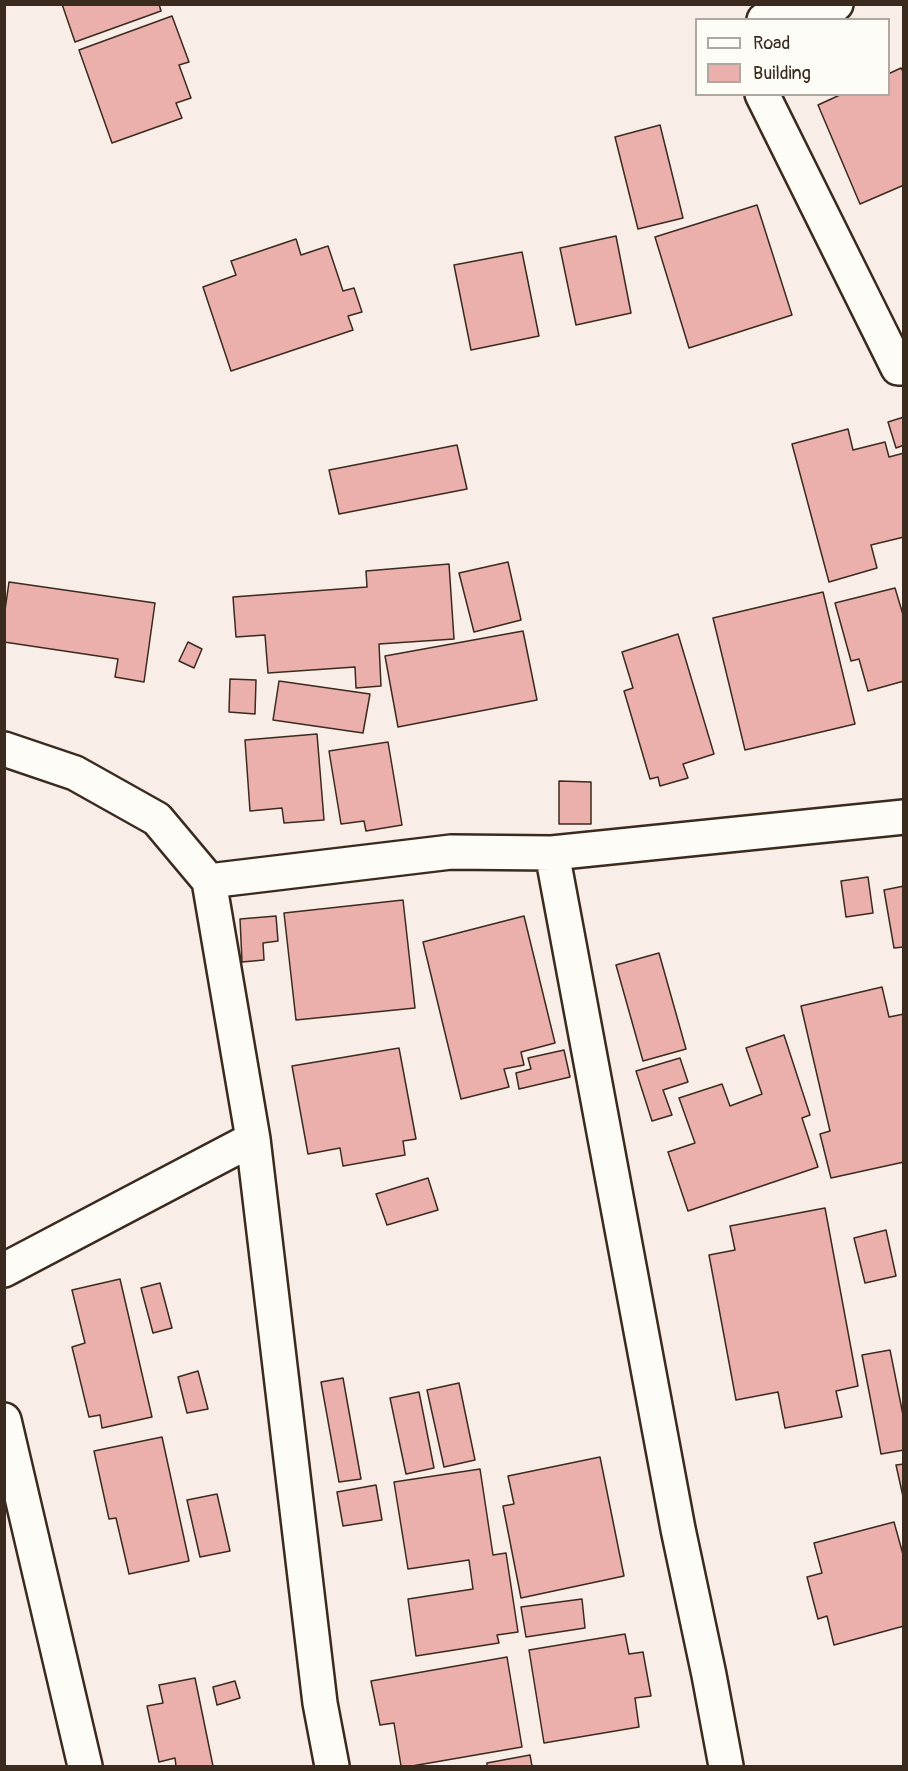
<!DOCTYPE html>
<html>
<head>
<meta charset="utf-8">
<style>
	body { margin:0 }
	#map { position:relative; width:908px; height:1771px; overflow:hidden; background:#f9ede8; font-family:Pangolin,sans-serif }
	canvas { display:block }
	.frame { position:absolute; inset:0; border:6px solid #3b2a1e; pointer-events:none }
	.legend { position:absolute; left:695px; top:18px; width:195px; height:78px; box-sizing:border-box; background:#fdfcf7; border:2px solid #afa8a0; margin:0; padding:8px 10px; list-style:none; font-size:18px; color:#3b2a1e }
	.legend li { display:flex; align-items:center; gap:12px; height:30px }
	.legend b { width:30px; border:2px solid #afa8a0 }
</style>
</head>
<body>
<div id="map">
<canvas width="908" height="1771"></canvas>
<div class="frame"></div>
<ul class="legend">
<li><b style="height:8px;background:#fdfcf7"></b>Road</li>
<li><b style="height:16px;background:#ebb0ac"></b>Building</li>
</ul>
</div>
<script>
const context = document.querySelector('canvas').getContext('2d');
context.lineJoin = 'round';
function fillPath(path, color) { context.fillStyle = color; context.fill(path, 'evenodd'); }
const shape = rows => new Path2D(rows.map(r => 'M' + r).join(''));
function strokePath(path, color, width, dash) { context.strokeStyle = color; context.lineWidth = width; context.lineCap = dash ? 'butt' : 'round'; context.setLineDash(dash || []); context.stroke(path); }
const building = shape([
	[62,4,159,4,161,11,75,42,62,4],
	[172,16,189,62,179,65,191,98,176,103,182,118,112,143,79,50,172,16],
	[901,68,904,73,904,185,860,204,818,105,842,94,888,94,888,74,901,68],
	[660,125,683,218,638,229,615,137,660,125],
	[757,205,792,315,689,348,655,237,757,205],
	[616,236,631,313,576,325,560,248,616,236],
	[296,239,301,255,328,246,343,291,354,288,362,312,348,316,353,330,231,371,203,287,236,275,231,261,296,239],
	[522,252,539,336,471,350,454,265,522,252],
	[904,417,904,445,896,448,888,422,904,417],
	[848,429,853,450,885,442,889,457,904,453,904,537,871,545,877,568,829,582,792,444,848,429],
	[457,445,467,489,339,514,329,470,457,445],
	[508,562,521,620,474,632,459,573,508,562],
	[449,564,454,639,379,644,381,686,356,688,355,667,268,673,265,635,236,637,233,597,367,587,366,571,449,564],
	[9,582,155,603,144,682,115,677,118,659,4,642,4,617,9,582],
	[895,588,904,618,904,681,868,691,859,659,851,661,835,603,895,588],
	[823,592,855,724,745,750,713,618,823,592],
	[523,631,537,700,398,727,385,656,523,631],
	[678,634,714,754,683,764,688,778,660,786,658,777,650,779,624,691,633,688,622,652,678,634],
	[188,642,202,649,194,668,179,661,188,642],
	[230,679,256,680,255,714,229,712,230,679],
	[279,681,370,694,363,733,273,720,279,681],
	[317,734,324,820,284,823,282,808,250,811,245,740,317,734],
	[388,742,402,825,366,831,364,821,341,824,329,751,388,742],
	[559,781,591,782,591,824,559,824,559,781],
	[868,877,873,913,846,917,841,881,868,877],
	[904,886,904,947,894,948,884,890,904,886],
	[403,900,415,1008,296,1020,284,913,403,900],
	[276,916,278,941,263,943,264,960,242,962,240,919,276,916],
	[524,916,555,1043,521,1052,524,1065,504,1069,509,1087,461,1099,423,942,524,916],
	[659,953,686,1049,643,1061,616,965,659,953],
	[882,987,889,1017,904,1014,904,1162,831,1178,820,1134,830,1131,801,1006,882,987],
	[784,1035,810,1115,802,1118,818,1167,688,1211,668,1152,695,1143,679,1098,722,1084,730,1106,762,1094,746,1048,784,1035],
	[399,1048,416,1139,403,1141,405,1155,343,1166,340,1148,308,1154,292,1066,399,1048],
	[564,1050,570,1077,519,1089,516,1073,531,1069,528,1058,564,1050],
	[680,1058,688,1082,663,1090,672,1115,652,1121,636,1071,680,1058],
	[428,1178,438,1210,387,1225,376,1194,428,1178],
	[825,1208,858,1386,836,1391,842,1417,785,1428,778,1392,736,1400,709,1255,735,1250,730,1226,825,1208],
	[886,1230,896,1276,865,1283,854,1238,886,1230],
	[120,1279,152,1417,102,1428,100,1415,89,1417,72,1347,85,1343,72,1290,120,1279],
	[160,1283,172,1328,153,1333,141,1288,160,1283],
	[890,1350,904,1420,904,1450,881,1454,862,1355,890,1350],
	[198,1371,208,1409,187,1413,178,1377,198,1371],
	[343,1378,361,1479,339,1482,321,1382,343,1378],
	[459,1383,475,1460,444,1467,427,1390,459,1383],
	[419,1392,434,1468,406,1474,390,1398,419,1392],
	[162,1437,189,1561,129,1574,116,1518,109,1519,94,1451,162,1437],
	[600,1457,624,1576,521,1598,503,1506,514,1504,508,1476,600,1457],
	[904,1464,904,1501,896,1465,904,1464],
	[480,1469,493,1555,506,1553,518,1632,497,1635,499,1643,416,1656,408,1599,473,1589,469,1560,408,1569,394,1482,480,1469],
	[376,1485,382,1520,343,1526,337,1492,376,1485],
	[217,1494,230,1551,200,1557,187,1500,217,1494],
	[894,1522,904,1558,904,1626,834,1645,827,1616,818,1619,807,1577,822,1573,814,1543,894,1522],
	[582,1599,585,1628,526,1637,521,1607,582,1599],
	[625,1634,629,1654,643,1652,651,1696,635,1698,639,1727,544,1743,529,1650,625,1634],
	[507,1657,522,1747,412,1766,401,1766,394,1723,380,1725,371,1681,507,1657],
	[195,1678,213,1766,176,1766,175,1758,159,1762,147,1706,163,1703,159,1685,195,1678],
	[235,1681,240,1698,217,1705,213,1687,235,1681],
	[530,1755,532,1766,487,1766,487,1763,530,1755]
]);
fillPath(building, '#ebb0ac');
strokePath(building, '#3b2a1e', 1.5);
const minor = shape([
	[764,20,836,4],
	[762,94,898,368,904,368],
	[4,749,75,773,157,819,209,881,253,1139,320,1703,332,1766],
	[552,853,678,1529,709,1675,726,1766],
	[209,881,451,852,552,853,904,817],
	[4,1270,253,1139],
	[4,1420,85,1766]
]);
strokePath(minor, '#3b2a1e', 38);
strokePath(minor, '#fdfcf7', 33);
</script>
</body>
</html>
